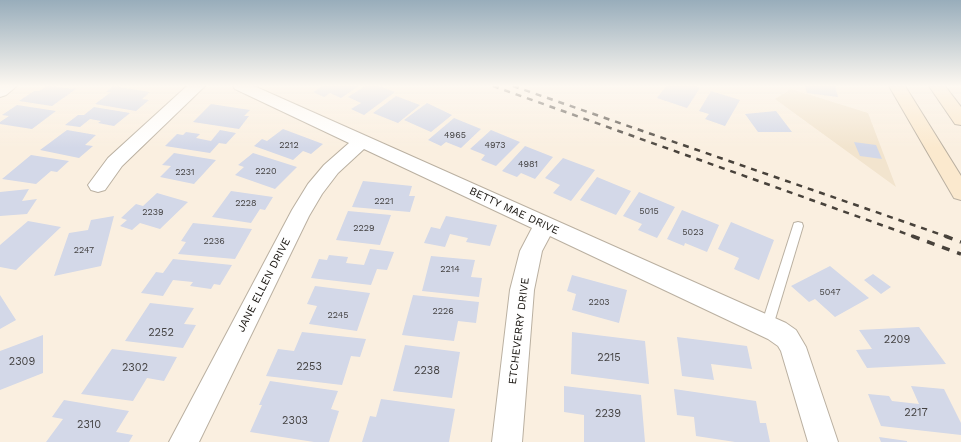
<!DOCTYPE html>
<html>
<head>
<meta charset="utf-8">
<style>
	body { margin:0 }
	canvas { display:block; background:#faefe0 }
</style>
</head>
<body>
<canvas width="961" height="442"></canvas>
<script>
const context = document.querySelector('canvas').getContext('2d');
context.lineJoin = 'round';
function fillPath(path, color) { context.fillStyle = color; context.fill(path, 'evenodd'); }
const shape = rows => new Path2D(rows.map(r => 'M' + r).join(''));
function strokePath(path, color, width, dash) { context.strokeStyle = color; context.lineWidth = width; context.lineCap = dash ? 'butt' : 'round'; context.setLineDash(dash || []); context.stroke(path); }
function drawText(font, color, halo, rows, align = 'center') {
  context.font = font + ' "Work Sans",sans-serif'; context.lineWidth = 3; context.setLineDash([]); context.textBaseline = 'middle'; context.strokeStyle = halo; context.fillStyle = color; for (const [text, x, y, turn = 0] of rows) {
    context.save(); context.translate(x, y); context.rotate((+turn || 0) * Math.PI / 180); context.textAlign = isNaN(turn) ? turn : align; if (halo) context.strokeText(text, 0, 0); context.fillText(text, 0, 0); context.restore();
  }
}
fillPath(shape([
	[791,89,868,113,896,187,775,99]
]), '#f2e4ce');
fillPath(shape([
	[47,86,76,89,52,106,19,101,34,91,39,91],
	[113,86,150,92,142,99,149,100,136,111,95,104,111,92,106,92],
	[323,86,359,86,341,98,330,93,324,97,313,92],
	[365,86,379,86,395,92,364,115,351,109,361,103,348,97],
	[666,86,694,86,700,88,687,108,657,98],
	[805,86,835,86,838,97,807,93],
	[711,91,740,100,725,126,705,119,709,114,699,111],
	[396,96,420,105,398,123,373,113],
	[427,103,452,115,431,132,404,120],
	[211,104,250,110,244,116,249,116,239,129,193,122],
	[17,105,56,111,32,129,0,124,0,122,9,116,2,115],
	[94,107,130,113,114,126,98,123,101,121,90,119,80,127,65,125,78,115,84,115],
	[776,111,792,132,758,132,745,114],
	[454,118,481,129,461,148,446,142,441,146,428,140],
	[283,129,323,144,311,154,303,151,293,160,254,146,262,139,267,141],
	[67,130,96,135,85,145,93,146,79,158,40,150],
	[220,130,236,133,226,144,219,143,210,153,165,146,177,134,183,135,186,132,200,134,196,138,211,141],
	[491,130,520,142,496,166,481,160,485,155,470,149],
	[854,142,876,145,882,159,860,156],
	[525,146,553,157,535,179,521,173,517,177,502,171],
	[174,153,216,160,194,184,160,177,171,166,162,165],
	[253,153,297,167,275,189,235,175,244,167,238,165],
	[31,155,69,161,57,172,51,171,36,184,2,179],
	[563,158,595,170,571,201,553,193,560,185,545,178],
	[597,177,631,191,616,215,580,200],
	[363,181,412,186,409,196,415,196,410,212,352,207],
	[29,189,22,201,37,199,27,214,0,216,0,192],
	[231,191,273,197,265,210,260,209,251,223,212,217],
	[639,192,675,207,657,238,638,230,642,224,623,216],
	[157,193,188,202,160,229,140,223,132,230,120,226,127,220,121,218,136,204,143,206],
	[682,210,719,225,707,252,685,243,684,246,667,239],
	[348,211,391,215,380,245,336,240],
	[114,216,101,266,54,276,69,233,88,230,91,220],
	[446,216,497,225,490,246,466,242,468,238,450,234,445,247,424,243,431,227,440,229],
	[28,221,61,227,16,270,0,267,0,245],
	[731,222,774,240,759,280,734,269,739,258,718,249],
	[193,223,252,229,235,259,178,254,186,242,181,241],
	[370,249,394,252,387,270,377,269,371,285,311,278,319,259,327,260,329,255,348,257,346,263,364,265],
	[431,256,475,260,471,277,482,278,479,297,422,291],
	[173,259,232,265,220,285,214,284,211,289,190,286,193,282,173,280,163,296,141,293,156,272,163,273],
	[830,266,869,298,835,317,815,299,809,302,791,286],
	[873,274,891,287,881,294,864,280],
	[572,275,627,290,619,323,572,310,576,294,567,291],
	[315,286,370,293,357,331,309,324,317,306,307,304],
	[0,295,16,320,0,329],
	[413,295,479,302,476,323,458,321,454,341,402,335],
	[150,303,194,308,184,324,196,325,183,348,125,341],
	[919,327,946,364,867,368,856,350,872,349,859,330],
	[302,332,366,339,360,357,351,356,342,385,266,376,278,349,294,351],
	[572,332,645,341,649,384,571,374],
	[43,335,43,373,0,390,0,351],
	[677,337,747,346,752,369,711,364,714,380,682,376],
	[405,345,460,352,452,398,393,391],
	[112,349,177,357,164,381,147,378,133,401,81,394],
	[270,381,338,391,331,409,339,411,329,442,314,442,250,432,262,405,259,405],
	[564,386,641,395,645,442,584,442,584,415,564,412],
	[911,386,944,389,961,423,961,435,881,426,868,394,889,396,892,401,919,404],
	[674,389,756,401,760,423,766,423,770,442,735,442,696,436,694,417,677,415],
	[381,399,455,409,449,442,362,442,370,416,376,417],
	[64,400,129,411,116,432,133,435,129,442,46,442,63,419,52,417],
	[879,437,907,441,907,442,881,442]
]), '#d3d8e8');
const lane = shape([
	[798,222,802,223,803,226,773,326,771,330,767,331,763,330,761,326,793,226,794,223,798,222]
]);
const street = shape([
	[0,86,17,86,6,95,0,97,0,86],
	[187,86,205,86,122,166,105,190,98,192,91,190,88,185,108,158,187,86],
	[233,86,254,86,786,323,796,330,806,347,838,442,808,442,781,351,778,346,768,339,550,236,542,251,534,290,522,442,492,442,510,290,520,251,532,228,364,149,338,173,322,194,309,216,199,442,169,442,292,210,308,184,324,165,349,143,235,89,233,86]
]);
const secondary = shape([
	[889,86,905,86,961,176,961,200,954,198,889,86],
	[929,86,945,86,961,107,961,125,955,124,929,86]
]);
strokePath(lane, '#bab0a1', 2);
strokePath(street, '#bab0a1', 2);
strokePath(secondary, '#bab0a1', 2);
fillPath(lane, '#fff');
fillPath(street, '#fff');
fillPath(secondary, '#fbe9ce');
strokePath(shape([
	[493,86,915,237],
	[513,86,948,237]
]), '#48423b', 2.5, [6, 6]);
strokePath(shape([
	[912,236,961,254],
	[945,236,961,242]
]), '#48423b', 3.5, [8, 8]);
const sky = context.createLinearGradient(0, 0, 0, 148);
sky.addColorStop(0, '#98adbb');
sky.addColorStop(0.58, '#fdf8f1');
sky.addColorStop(1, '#fdf8f100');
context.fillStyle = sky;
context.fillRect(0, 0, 961, 148);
drawText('9px', '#444242', null, [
	["4965",455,135],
	["2212",289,145],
	["4973",495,145],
	["4981",528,164],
	["2220",266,171],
	["2231",185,172],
	["2221",384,201],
	["2228",246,203],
	["5015",649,211],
	["2239",153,212],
	["2229",364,228],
	["5023",693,232],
	["2236",214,241],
	["2247",84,250],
	["2214",450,269],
	["5047",830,292],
	["2203",599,302],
	["2226",443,311],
	["2245",338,315]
]);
drawText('11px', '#14100b', '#fefefe', [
	["BETTY MAE DRIVE",514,211,25],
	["JANE ELLEN DRIVE",264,285,-63],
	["ETCHEVERRY DRIVE",519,331,-83]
]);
drawText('11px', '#444242', null, [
	["2252",161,333],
	["2209",897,340],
	["2215",609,358],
	["2309",22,362],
	["2253",309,367],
	["2302",135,368],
	["2238",427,371],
	["2217",916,413],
	["2239",608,414],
	["2303",295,421],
	["2310",89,425]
]);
</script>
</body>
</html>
